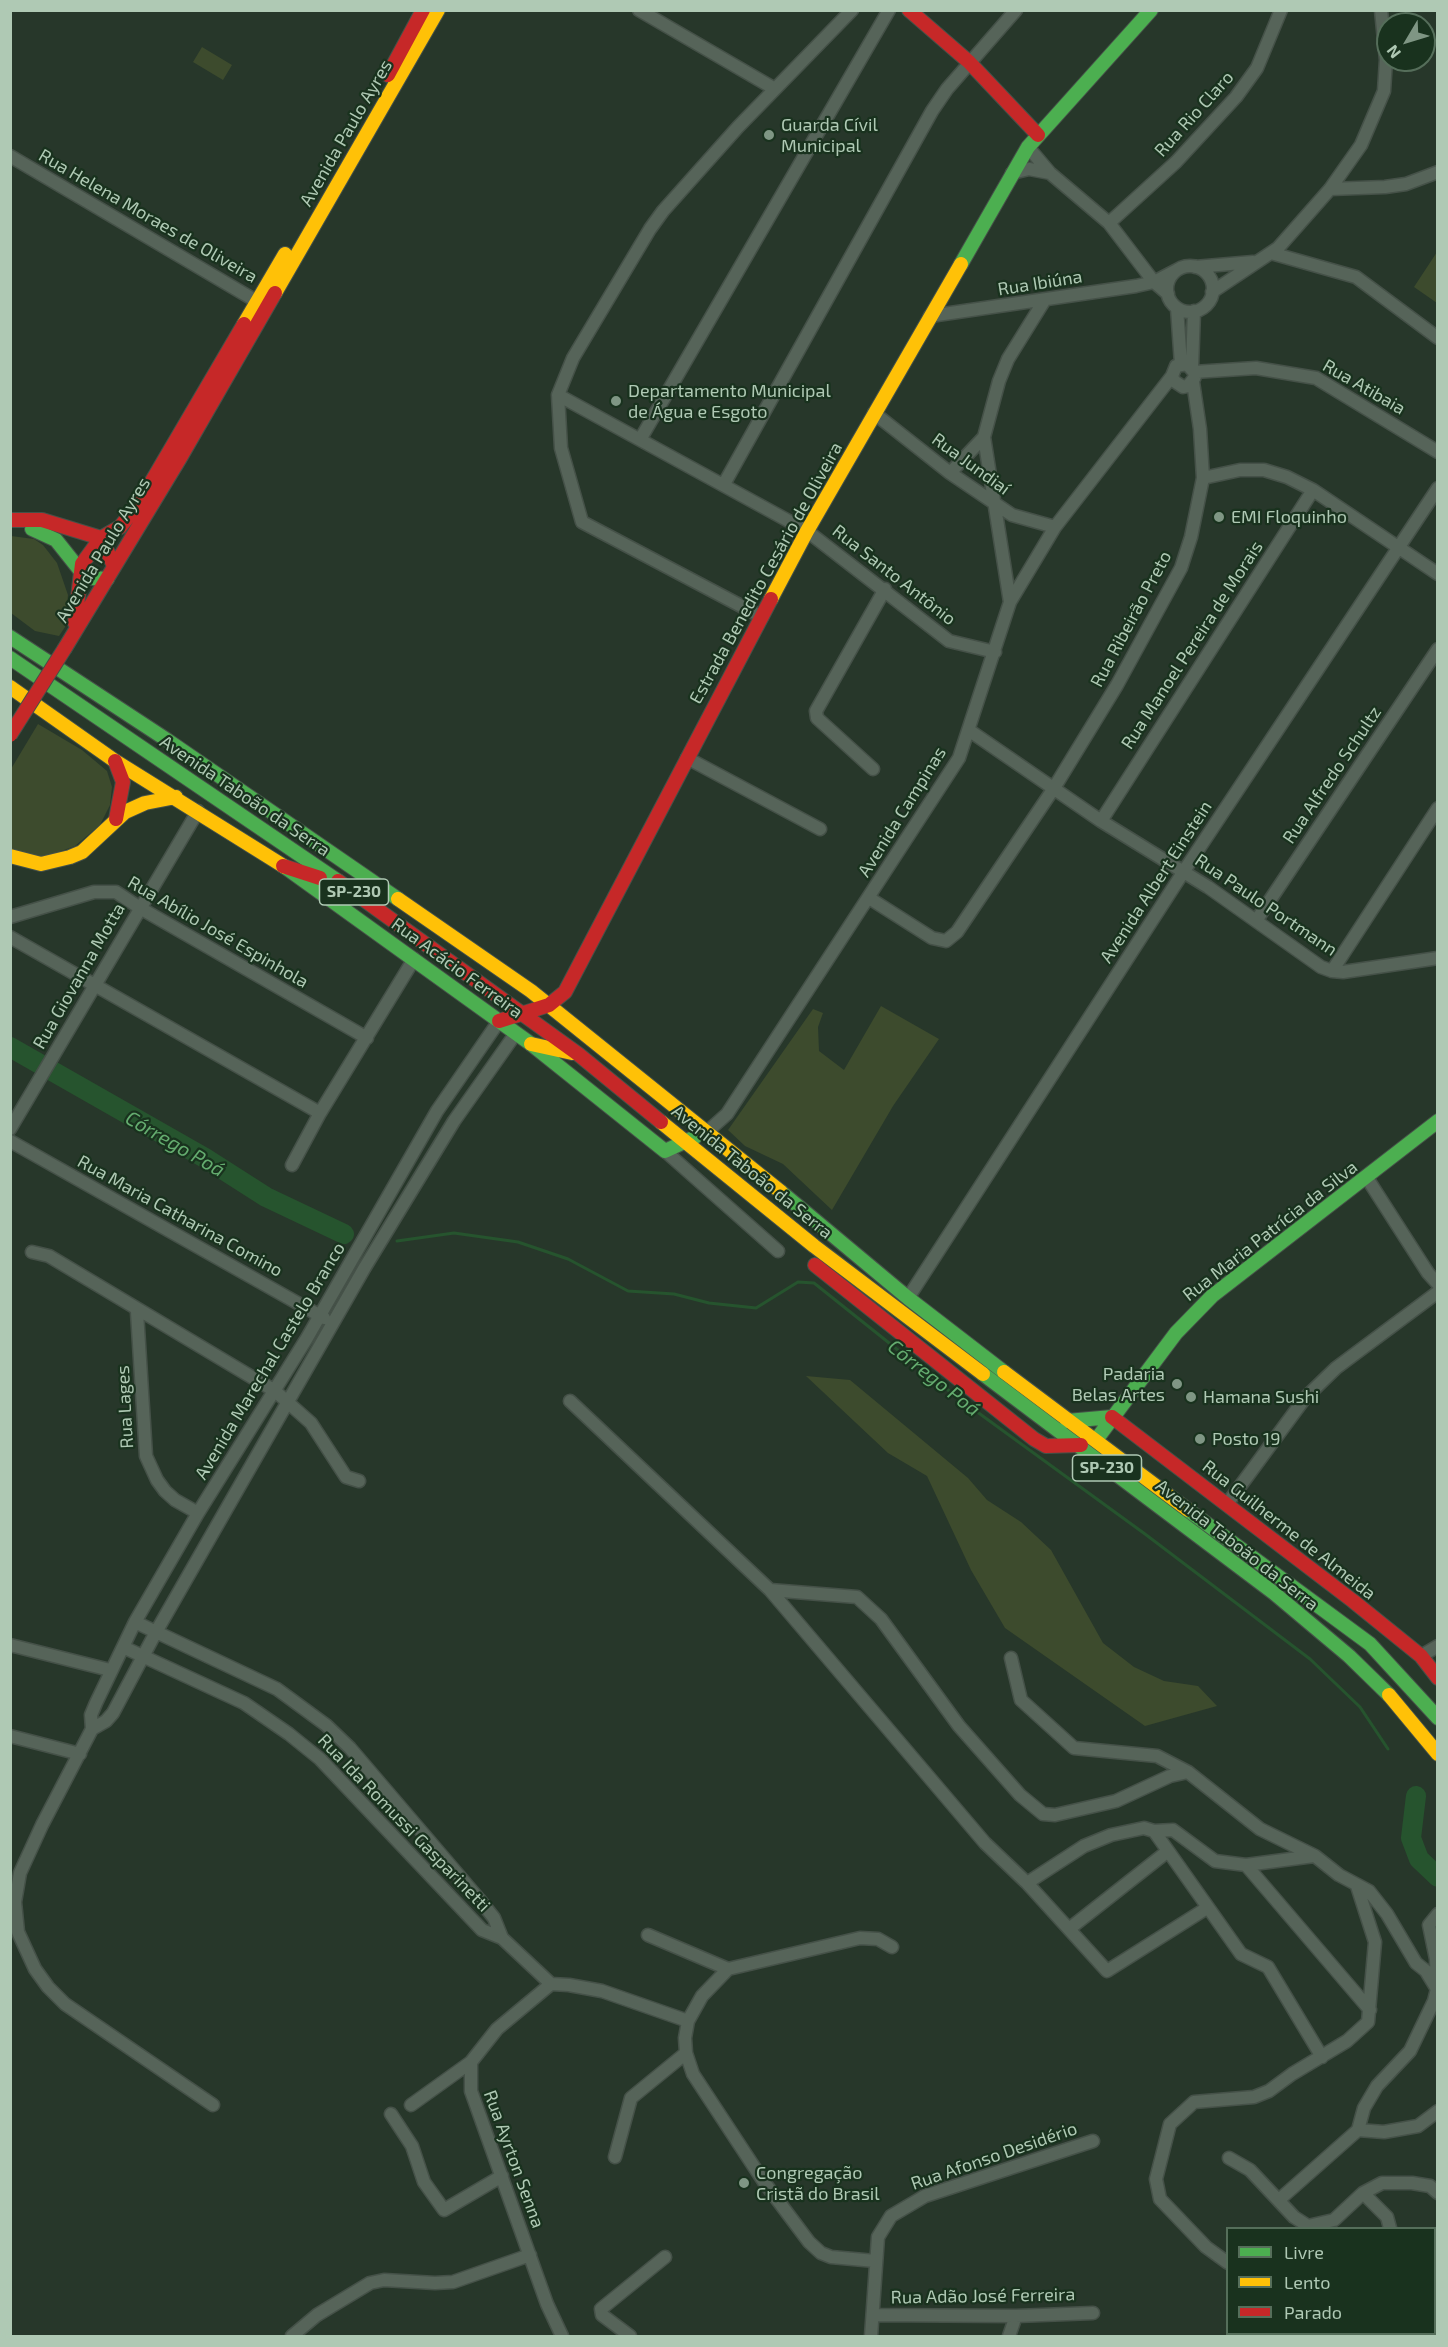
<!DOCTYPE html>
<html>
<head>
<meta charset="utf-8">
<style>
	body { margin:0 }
	#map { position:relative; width:1448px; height:2347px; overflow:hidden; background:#27372a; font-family:"Exo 2",sans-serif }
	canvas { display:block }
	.frame { position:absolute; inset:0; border:12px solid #afc9b4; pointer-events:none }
	.legend { position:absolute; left:1226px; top:2227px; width:210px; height:108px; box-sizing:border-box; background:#19321e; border:2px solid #556e5a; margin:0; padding:8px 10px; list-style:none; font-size:18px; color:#afc9b4 }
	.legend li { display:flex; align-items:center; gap:12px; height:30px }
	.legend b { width:30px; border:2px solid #556e5a }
	.north { position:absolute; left:1376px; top:12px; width:60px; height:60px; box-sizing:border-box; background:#19321e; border:2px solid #556e5a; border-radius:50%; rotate:232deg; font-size:16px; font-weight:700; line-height:24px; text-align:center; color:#afc9b4 }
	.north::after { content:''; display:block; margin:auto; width:21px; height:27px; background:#7f9684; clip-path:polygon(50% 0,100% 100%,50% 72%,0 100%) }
</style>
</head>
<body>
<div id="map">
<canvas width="1448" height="2347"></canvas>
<div class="frame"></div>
<ul class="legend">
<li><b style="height:8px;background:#4caf50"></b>Livre</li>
<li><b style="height:8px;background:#ffc107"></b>Lento</li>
<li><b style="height:8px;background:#c62828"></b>Parado</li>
</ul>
<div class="north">N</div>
</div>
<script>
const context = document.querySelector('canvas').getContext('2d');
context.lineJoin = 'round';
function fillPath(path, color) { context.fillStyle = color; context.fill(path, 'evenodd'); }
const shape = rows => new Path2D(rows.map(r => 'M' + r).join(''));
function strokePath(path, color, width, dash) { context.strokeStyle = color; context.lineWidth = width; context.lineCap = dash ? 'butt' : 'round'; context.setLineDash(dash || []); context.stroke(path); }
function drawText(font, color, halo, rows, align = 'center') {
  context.font = font + ' "Exo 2",sans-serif'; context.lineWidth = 4.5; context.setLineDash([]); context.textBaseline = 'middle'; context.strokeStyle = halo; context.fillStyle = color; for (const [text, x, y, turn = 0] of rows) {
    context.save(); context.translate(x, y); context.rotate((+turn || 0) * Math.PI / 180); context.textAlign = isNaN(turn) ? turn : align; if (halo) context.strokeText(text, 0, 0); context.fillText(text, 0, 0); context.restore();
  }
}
fillPath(shape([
	[202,47,232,65,223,80,193,62],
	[1437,252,1437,303,1414,287],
	[11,536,34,539,43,545,57,563,68,595,65,627,59,636,35,631,11,613],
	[38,724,82,750,107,771,112,787,110,805,100,825,75,846,45,857,22,856,11,849,11,769],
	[881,1006,939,1039,893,1106,832,1210,783,1164,745,1146,728,1130,813,1009,823,1013,818,1027,819,1051,844,1070],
	[806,1376,850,1380,968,1478,987,1500,1021,1522,1051,1550,1103,1643,1134,1667,1164,1681,1198,1686,1217,1706,1145,1726,1005,1628,971,1570,927,1476,888,1453],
	[1437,2325,1437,2336,1379,2336,1378,2334,1434,2334,1435,2326]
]), '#3d4b2d');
strokePath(shape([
	[397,1241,454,1233,518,1242,568,1259,628,1291,674,1294,709,1303,756,1308,798,1282,814,1283,958,1398,1145,1534,1310,1659,1360,1707,1388,1749]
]), '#26542e', 3);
strokePath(shape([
	[10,1047,205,1158,266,1197,344,1234],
	[1416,1796,1411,1838,1419,1859,1438,1877]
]), '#26542e', 20);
const street = shape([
	[639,10,775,89],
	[1028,147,1050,173,1109,223,1154,282,1168,294],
	[10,156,263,305],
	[1012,173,1029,169,1050,173],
	[1330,189,1385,187,1406,184,1438,172],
	[1109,223,1176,162,1236,97,1257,68,1281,10],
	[1271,253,1356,277,1438,338],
	'1167 289a23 23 0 1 1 46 0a23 23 0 1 1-46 0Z',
	[1195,267,1253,262],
	[1212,292,1278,248,1330,189,1361,145,1384,91,1386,60,1381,10],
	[1177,308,1181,364],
	[930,316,1136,286,1154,282,1177,270],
	[1192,367,1194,311],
	[1194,372,1256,368,1316,378,1438,452],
	[558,395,807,531,949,641,995,652],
	[874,413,950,473,1012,515,1055,527],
	[641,438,889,10],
	[950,473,984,437],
	[1203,478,1240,470,1264,470,1287,477,1313,490,1438,574],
	[724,484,932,111,947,89,1016,10],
	[1010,602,984,437,999,381,1008,359,1044,301],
	[762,617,582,522,561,448,558,395,573,358,650,229,663,211,738,127,852,10],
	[970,731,1101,821,1208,887,1321,967,1332,971,1343,972,1438,958],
	[687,758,820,829],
	[873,769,817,718,816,711,885,589],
	[1101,821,1313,490],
	[869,898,932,938,946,941,957,932,1054,788,1117,685,1181,568,1191,537,1203,478,1200,429,1193,382],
	[10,917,94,892,116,892,140,908,367,1038],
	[1256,921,1438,649],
	[10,937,320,1113],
	[1332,971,1438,808],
	[10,1129,198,811],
	[708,1131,727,1114,959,758,1010,602,1055,527,1172,376,1176,366,1187,364,1194,372,1195,377,1188,386,1183,387,1174,381,1172,376],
	[10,1141,324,1318],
	[665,1151,778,1251],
	[292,1165,320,1113,414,959],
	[1367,1178,1428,1273,1438,1284],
	[32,1252,49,1256,275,1391,311,1423,346,1477,359,1481],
	[908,1298,1184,871,1438,488],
	[137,1312,146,1456,157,1480,165,1491,175,1500,198,1513],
	[570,1401,770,1590,985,1843,1027,1883,1107,1971,1207,1908],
	[1227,1504,1305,1398,1336,1368,1438,1292],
	[770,1590,857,1597,881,1619,959,1726,1020,1795,1043,1814,1055,1815,1116,1801,1170,1776,1188,1772],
	[135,1622,277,1689,326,1725,350,1748,479,1899,494,1918,502,1938],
	[10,1645,110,1670],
	[123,1647,244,1703,289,1734,320,1759,482,1930,502,1938,551,1984],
	[1421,1656,1438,1646],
	[1011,1658,1021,1700,1074,1748,1157,1756,1188,1772,1260,1829,1315,1856,1339,1875,1369,1891,1387,1914,1416,1963,1426,1971,1437,1989],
	[92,1729,106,1721,113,1713,156,1632,365,1267,454,1121,516,1033],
	[10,1736,80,1754],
	[1154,1831,1241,1954,1268,1967,1322,2057],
	[1246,1865,1370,2010],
	[1027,1883,1084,1846,1111,1835,1144,1828,1154,1831,1173,1830,1215,1861,1246,1865,1314,1856],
	[1438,1914,1429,1925,1436,1959,1437,1989,1434,2001,1410,2051,1377,2086,1364,2108,1358,2130,1384,2132,1418,2126,1438,2111],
	[1069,1929,1168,1851],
	[648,1935,728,1969],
	[213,2105,65,2004,48,1987,35,1969,18,1932,15,1902,20,1873,42,1825,92,1729,91,1715,96,1703,135,1622,198,1513,307,1338,437,1111,499,1021],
	[411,2105,471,2062],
	[391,2114,412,2146,424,2182,444,2210,502,2176],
	[615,2157,631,2098,686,2053],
	[1229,2158,1250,2170,1294,2217,1308,2226,1334,2220,1363,2193,1382,2183,1412,2183,1430,2186,1438,2193],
	[1363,2193,1387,2217,1390,2228],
	[1280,2199,1358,2130],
	[875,2261,831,2257,821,2253,809,2242,764,2182,693,2074,686,2053,685,2038,688,2021,702,1996,728,1969,860,1938,878,1939,892,1947],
	[1228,2263,1206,2247,1160,2199,1156,2179,1170,2124,1194,2102,1254,2097,1269,2091,1292,2074,1347,2041,1368,2022,1375,1942,1357,1886],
	[873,2315,1016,2316,1093,2313],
	[292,2336,317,2315,370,2283,384,2280,435,2283,453,2282,530,2255],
	[562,2336,547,2304,471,2091,471,2062,497,2029,551,1984,569,1985,602,1991,688,2021],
	[630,2336,602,2315,601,2309,665,2257],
	[871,2336,878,2237,891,2216,925,2196,1093,2141],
	[1009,2336,1016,2316]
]);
const fast = shape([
	[961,264,1028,147,1151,10],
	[32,529,56,540,83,574,91,578,107,579],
	[10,637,167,740,398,899],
	[10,658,338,881],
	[285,867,531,1044,665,1151,695,1137],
	[781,1192,908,1298,1004,1372],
	[983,1374,1274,1593,1349,1656,1389,1695],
	[1067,1421,1112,1417],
	[1096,1440,1176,1333,1212,1296,1438,1121],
	[1188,1510,1370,1644,1438,1718]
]);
const slow = shape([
	[275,293,438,10],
	[244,324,285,254],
	[771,599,807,531,961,264],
	[10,687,115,761,285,867],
	[10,856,41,864,70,857,82,852,125,812,145,803,176,797],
	[398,899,531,991,781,1192],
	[531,1044,572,1053],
	[661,1122,814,1246,983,1374],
	[1004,1372,1188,1510],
	[1389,1695,1438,1754]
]);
const jam = shape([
	[909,10,969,62,1038,135],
	[388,75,423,10],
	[10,520,42,520,101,538,114,566],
	[75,623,82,564,101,538,120,527,138,505,244,324],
	[65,648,180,458,275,293],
	[115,761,123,782,116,819],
	[283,866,320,878],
	[338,881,578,1054,661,1122],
	[499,1021,549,1005,565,992,771,599],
	[815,1265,1034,1439,1046,1446,1081,1445],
	[1112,1417,1353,1601,1421,1656,1438,1678]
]);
strokePath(street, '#455148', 15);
strokePath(fast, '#455148', 16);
strokePath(slow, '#455148', 16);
strokePath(jam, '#455148', 16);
strokePath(street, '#566459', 12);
strokePath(fast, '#4caf50', 14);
strokePath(slow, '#ffc107', 14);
strokePath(jam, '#c62828', 14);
const jamBridge = shape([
	[10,735,65,648]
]);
strokePath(jamBridge, '#455148', 16, []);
strokePath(jamBridge, '#c62828', 14);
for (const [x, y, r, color] of [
	[769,135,6,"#7f9684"],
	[616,401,6,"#7f9684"],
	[1219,517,6,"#7f9684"],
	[1177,1384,6,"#7f9684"],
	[1191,1397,6,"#7f9684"],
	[1200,1439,6,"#7f9684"],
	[744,2183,6,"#7f9684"]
]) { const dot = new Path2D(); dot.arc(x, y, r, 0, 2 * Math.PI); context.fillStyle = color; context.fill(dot); strokePath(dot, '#19321e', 2); }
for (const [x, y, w] of [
	[354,892,69],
	[1107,1468,69]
]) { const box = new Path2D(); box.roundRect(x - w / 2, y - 13, w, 26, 4.5); context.fillStyle = '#19321e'; context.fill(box); strokePath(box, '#afc9b4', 1.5); }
drawText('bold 16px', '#afc9b4', null, [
	["SP-230",354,892],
	["SP-230",1107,1468]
]);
drawText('18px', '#afc9b4', '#19321e', [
	["Rua Rio Claro",1194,114,-48],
	["Avenida Paulo Ayres",346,133,-60],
	["Rua Helena Moraes de Oliveira",148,216,30],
	["Rua Ibiúna",1040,283,-9],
	["Rua Atibaia",1364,387,30],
	["Rua Jundiaí",971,464,36],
	["Avenida Paulo Ayres",103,550,-59],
	["Estrada Benedito Cesário de Oliveira",766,573,-61],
	["Rua Santo Antônio",894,575,38],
	["Rua Ribeirão Preto",1131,619,-62],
	["Rua Manoel Pereira de Morais",1192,645,-57],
	["Rua Alfredo Schultz",1332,775,-56],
	["Avenida Taboão da Serra",245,796,34],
	["Avenida Campinas",902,812,-58],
	["Avenida Albert Einstein",1156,882,-57],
	["Rua Paulo Portmann",1266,905,34],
	["Rua Abílio José Espinhola",218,932,30],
	["Rua Acácio Ferreira",457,968,36],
	["Rua Giovanna Motta",79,976,-60],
	["Avenida Taboão da Serra",752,1172,39],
	["Rua Maria Catharina Comino",180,1216,29],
	["Rua Maria Patrícia da Silva",1270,1231,-38],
	["Avenida Marechal Castelo Branco",270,1361,-59],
	["Rua Lages",125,1407,-93],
	["Rua Guilherme de Almeida",1289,1530,38],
	["Avenida Taboão da Serra",1237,1545,38],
	["Rua Ida Romussi Gasparinetti",404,1823,46],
	["Rua Afonso Desidério",994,2156,-19],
	["Rua Ayrton Senna",514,2159,70],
	["Rua Adão José Ferreira",983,2296,-1]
]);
drawText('18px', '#afc9b4', '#19321e', [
	["Guarda Cívil",781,125],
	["Municipal",781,146],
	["Departamento Municipal",628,391],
	["de Água e Esgoto",628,412],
	["EMI Floquinho",1231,517],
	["Padaria",1165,1374,"right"],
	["Belas Artes",1165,1395,"right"],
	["Hamana Sushi",1203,1397],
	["Posto 19",1212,1439],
	["Congregação",756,2173],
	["Cristã do Brasil",756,2194]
], 'left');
drawText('italic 20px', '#64ac6f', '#19321e', [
	["Córrego Poá",175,1144,30],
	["Córrego Poá",934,1378,38]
]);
</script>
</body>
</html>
